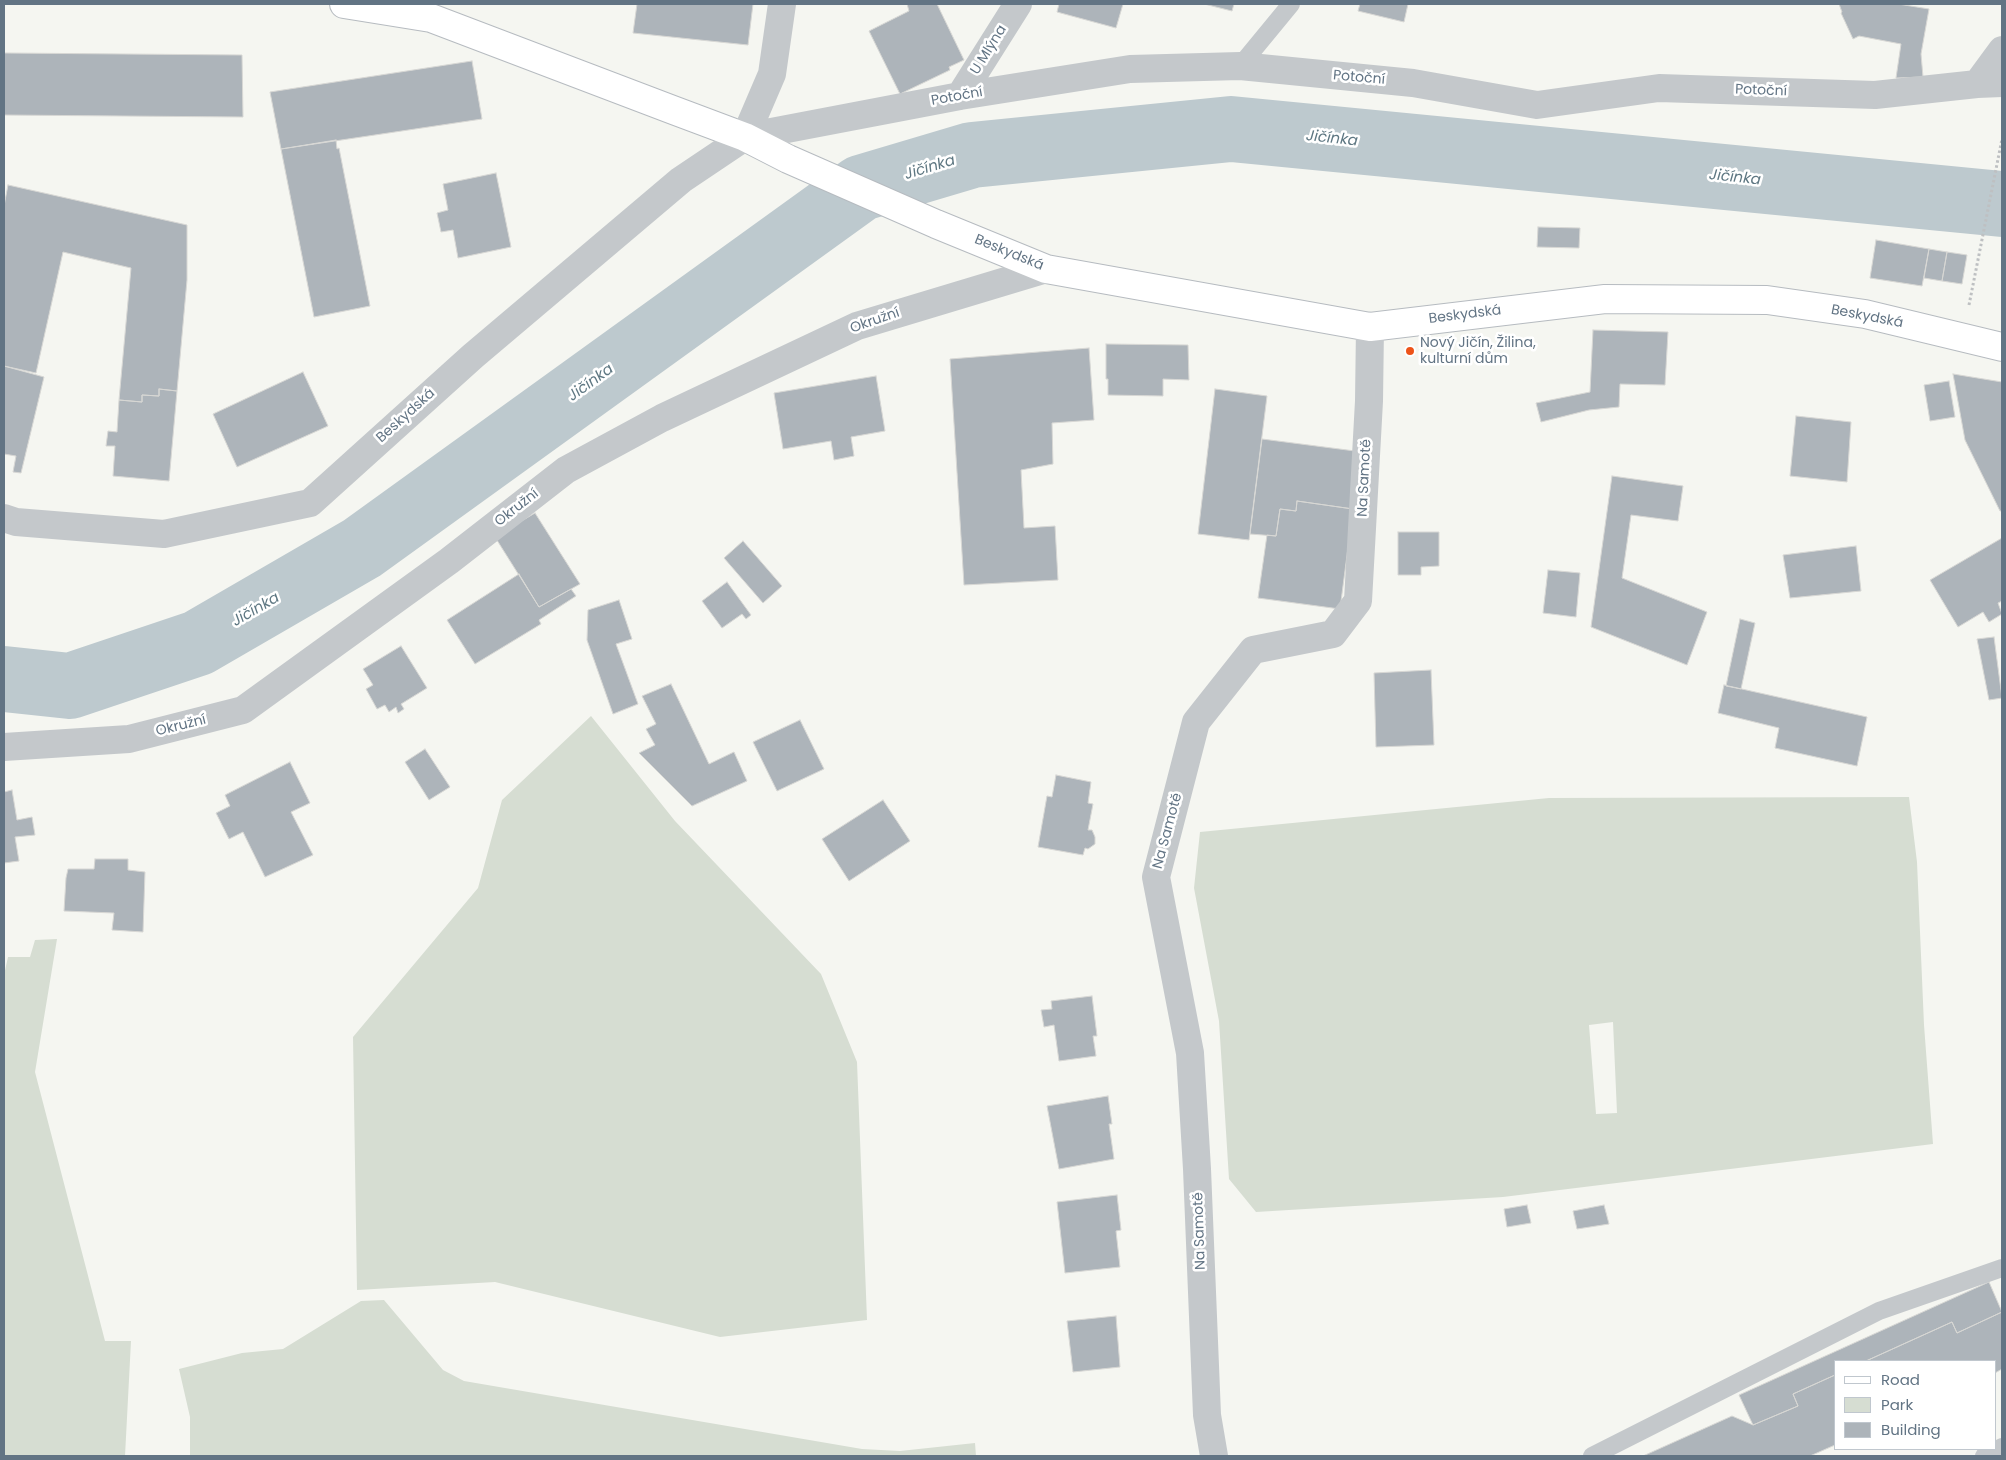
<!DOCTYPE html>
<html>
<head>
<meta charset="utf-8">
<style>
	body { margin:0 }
	#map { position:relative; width:2006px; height:1460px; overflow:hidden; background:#f5f6f1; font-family:Poppins,sans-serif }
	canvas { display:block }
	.frame { position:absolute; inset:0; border:5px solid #627484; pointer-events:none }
	.legend { position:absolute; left:1834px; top:1360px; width:162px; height:90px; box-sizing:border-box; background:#fff; border:1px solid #c0c7ce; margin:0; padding:6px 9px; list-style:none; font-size:15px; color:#627484 }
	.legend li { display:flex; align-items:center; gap:10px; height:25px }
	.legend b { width:25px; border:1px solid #c0c7ce }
</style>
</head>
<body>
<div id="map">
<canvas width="2006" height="1460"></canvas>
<div class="frame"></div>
<ul class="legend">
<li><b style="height:6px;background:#fff"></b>Road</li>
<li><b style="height:14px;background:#d6ddd2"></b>Park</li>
<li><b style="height:14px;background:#adb4ba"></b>Building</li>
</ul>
</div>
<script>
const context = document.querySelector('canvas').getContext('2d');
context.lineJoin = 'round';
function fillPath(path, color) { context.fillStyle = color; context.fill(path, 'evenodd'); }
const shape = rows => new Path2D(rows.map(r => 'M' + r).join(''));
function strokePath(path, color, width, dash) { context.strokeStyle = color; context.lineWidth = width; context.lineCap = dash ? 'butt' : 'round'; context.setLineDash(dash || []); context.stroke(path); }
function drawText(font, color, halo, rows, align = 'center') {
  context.font = font + ' Poppins,sans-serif'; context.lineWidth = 5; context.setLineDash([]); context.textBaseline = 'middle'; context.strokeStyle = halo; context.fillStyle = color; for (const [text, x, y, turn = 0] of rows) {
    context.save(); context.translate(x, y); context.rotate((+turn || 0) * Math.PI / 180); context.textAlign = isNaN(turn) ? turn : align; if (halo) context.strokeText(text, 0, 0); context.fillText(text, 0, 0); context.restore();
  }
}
fillPath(shape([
	[591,716,675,821,821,974,857,1062,867,1320,720,1337,495,1282,357,1290,353,1037,478,888,502,800],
	[1909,797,1917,862,1924,1025,1933,1144,1503,1197,1256,1212,1229,1179,1219,1021,1194,888,1200,832,1549,798],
	[1613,1022,1617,1113,1596,1114,1589,1025],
	[57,939,35,1072,105,1341,131,1341,125,1456,4,1456,4,975,8,957,30,957,35,940],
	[384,1300,443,1370,464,1381,862,1449,900,1451,975,1443,976,1456,190,1456,190,1417,179,1369,242,1353,283,1349,361,1301]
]), '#d6ddd2');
strokePath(shape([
	[4,679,70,686,198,643,362,548,861,188,972,155,1231,129,2002,204]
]), '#bdc9ce', 66);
const building = shape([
	[637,4,753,4,748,45,633,33,637,4],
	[907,4,937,4,964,60,949,67,950,70,900,94,869,31,909,11,907,4],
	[1059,4,1123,4,1116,28,1057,12,1059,4],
	[1204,4,1234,4,1232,11,1204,4],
	[1360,4,1408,4,1404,22,1358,11,1360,4],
	[1839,4,1898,4,1929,9,1921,54,1923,77,1896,78,1901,44,1859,36,1853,39,1841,13,1842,12,1839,4],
	[4,53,242,55,243,117,4,115,4,53],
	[472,61,482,119,281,149,270,92,472,61],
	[336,140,337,149,339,148,370,306,314,317,281,149,336,140],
	[496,173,511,247,458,258,453,230,441,232,437,213,448,210,443,184,496,173],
	[8,185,187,225,187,280,177,391,159,389,159,396,142,395,142,402,119,400,131,268,63,252,36,373,4,366,4,206,8,185],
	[1538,227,1580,228,1579,248,1537,247,1538,227],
	[1876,240,1929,249,1922,286,1870,278,1876,240],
	[1929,249,1947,252,1942,281,1924,278,1929,249],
	[1947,252,1967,255,1962,284,1942,281,1947,252],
	[1593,330,1668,332,1665,385,1620,384,1619,407,1589,410,1541,422,1536,403,1590,392,1593,330],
	[1106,344,1188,345,1189,380,1163,379,1163,396,1108,395,1108,379,1106,379,1106,344],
	[1089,348,1094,420,1052,423,1053,464,1021,470,1024,528,1055,526,1058,580,964,585,950,359,1089,348],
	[4,366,44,377,21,473,13,472,16,456,4,454,4,366],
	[303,372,328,426,237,467,213,414,303,372],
	[1953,374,2002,382,2002,511,2000,511,1965,440,1953,374],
	[876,376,885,431,851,437,854,456,834,460,831,441,783,449,774,393,876,376],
	[1949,381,1955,417,1930,421,1924,385,1949,381],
	[159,389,177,391,169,481,113,476,115,446,106,446,108,431,117,432,119,400,142,402,142,395,159,396,159,389],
	[1215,389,1267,396,1249,540,1198,534,1215,389],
	[1796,416,1851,422,1847,482,1790,476,1796,416],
	[1262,439,1355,451,1353,509,1297,501,1296,511,1280,509,1276,536,1250,534,1262,439],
	[1612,476,1683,486,1678,521,1631,515,1622,578,1707,612,1687,665,1591,627,1612,476],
	[1297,501,1353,509,1340,609,1258,598,1267,535,1276,536,1280,509,1296,511,1297,501],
	[535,513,580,584,539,607,495,537,535,513],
	[1398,532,1439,532,1439,566,1421,567,1421,575,1398,575,1398,532],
	[2002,538,2002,601,1998,603,2002,614,1989,622,1983,612,1958,627,1930,580,2002,538],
	[743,541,782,586,763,603,724,558,743,541],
	[1856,546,1861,591,1790,598,1783,555,1856,546],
	[1548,570,1580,573,1576,617,1543,613,1548,570],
	[519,574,539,607,571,589,576,596,539,620,541,624,475,664,447,620,519,574],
	[727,582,751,615,746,619,742,614,722,628,702,601,727,582],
	[619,600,632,639,616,644,638,704,613,714,587,640,588,610,619,600],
	[1740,619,1755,623,1741,689,1726,686,1740,619],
	[1994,637,2002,698,1989,700,1977,639,1994,637],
	[401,646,427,688,401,704,404,709,398,713,396,707,389,712,385,705,377,709,366,689,373,685,363,669,401,646],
	[1431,670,1434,745,1376,747,1374,673,1431,670],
	[671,684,709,764,734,752,747,781,692,806,639,753,655,745,646,729,656,724,642,696,671,684],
	[1724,685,1867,717,1857,766,1775,748,1779,728,1718,713,1724,685],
	[800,720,824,769,777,791,753,742,800,720],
	[425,749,450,787,429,800,405,762,425,749],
	[290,762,310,803,291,812,313,855,265,877,243,832,229,839,216,813,230,806,225,795,290,762],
	[1056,775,1091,782,1088,803,1093,804,1088,830,1092,830,1095,837,1095,844,1088,849,1085,848,1083,855,1038,847,1047,796,1052,797,1056,775],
	[12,790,17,820,32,817,35,835,15,837,19,861,4,863,4,792,12,790],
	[883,800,910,841,849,881,822,839,883,800],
	[95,859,128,859,128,870,145,872,143,932,112,930,114,913,64,911,66,878,68,869,94,869,95,859],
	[1092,996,1097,1036,1093,1036,1096,1056,1059,1061,1054,1025,1044,1027,1041,1010,1052,1009,1051,1001,1092,996],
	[1108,1096,1112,1124,1109,1124,1114,1159,1059,1169,1047,1106,1108,1096],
	[1117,1195,1121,1230,1116,1231,1120,1267,1065,1273,1057,1202,1117,1195],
	[1527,1205,1531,1223,1507,1227,1504,1209,1527,1205],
	[1604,1205,1609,1224,1577,1229,1573,1211,1604,1205],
	[1989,1282,2002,1312,1957,1333,1952,1322,1866,1361,1835,1361,1835,1375,1793,1394,1798,1406,1753,1425,1739,1395,1989,1282],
	[2002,1312,2002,1369,1995,1373,1995,1361,1866,1361,1952,1322,1957,1333,2002,1312],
	[1116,1316,1120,1367,1073,1372,1067,1321,1116,1316],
	[1835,1375,1835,1445,1810,1456,1643,1456,1732,1416,1753,1425,1798,1406,1793,1394,1835,1375]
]);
fillPath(building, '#adb4ba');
strokePath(building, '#d7d7d4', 1);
const secondary = shape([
	[344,4,431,18,673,110,745,137,788,159,936,224,1046,269,1370,327,1605,299,1767,300,1865,314,2002,347]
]);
strokePath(secondary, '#b6bbc0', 30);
strokePath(shape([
	[1969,305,2002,139]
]), '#bec0c2', 3, [2.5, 2.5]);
strokePath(shape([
	[1240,66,1291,4],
	[1592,1456,1879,1311,2002,1268],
	[1984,1456,2002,1447]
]), '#c4c8cb', 18);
strokePath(shape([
	[1977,84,2002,50],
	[960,96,1018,4],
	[745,137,772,74,782,4],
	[4,518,16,522,164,534,310,503,473,356,681,180,745,137,960,96,1130,69,1240,66,1413,83,1537,105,1659,88,1875,95,1977,84,2002,83],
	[4,747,129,739,243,710,449,561,566,470,662,418,857,326,1046,269],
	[1214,1456,1207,1415,1197,1169,1190,1053,1156,877,1196,722,1253,650,1333,634,1358,601,1369,401,1370,327]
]), '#c4c8cb', 28);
strokePath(secondary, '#fff', 28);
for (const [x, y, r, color] of [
	[1410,351,5,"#ed5319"]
]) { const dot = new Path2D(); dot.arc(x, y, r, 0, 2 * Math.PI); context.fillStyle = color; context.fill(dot); strokePath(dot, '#fff', 2); }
drawText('14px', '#627484', '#fff', [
	["U Mlýna",989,50,-58],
	["Potoční",1359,78,5],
	["Potoční",1761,91,2],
	["Potoční",957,97,-10],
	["Beskydská",1009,253,22],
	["Beskydská",1465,315,-7],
	["Beskydská",1867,317,11],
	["Okružní",875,321,-19],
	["Beskydská",406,416,-42],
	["Na Samotě",1365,478,-87],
	["Okružní",517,508,-38],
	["Okružní",181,726,-14],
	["Na Samotě",1168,831,-75],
	["Na Samotě",1200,1231,-92]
]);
drawText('14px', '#627484', '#fff', [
	["Nový Jičín, Žilina,",1420,343],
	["kulturní dům",1420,359]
], 'left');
drawText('italic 15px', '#5e7782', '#fff', [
	["Jičínka",1332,139,6],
	["Jičínka",930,168,-17],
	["Jičínka",1735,178,6],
	["Jičínka",591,383,-36],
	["Jičínka",256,610,-30]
]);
</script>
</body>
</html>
